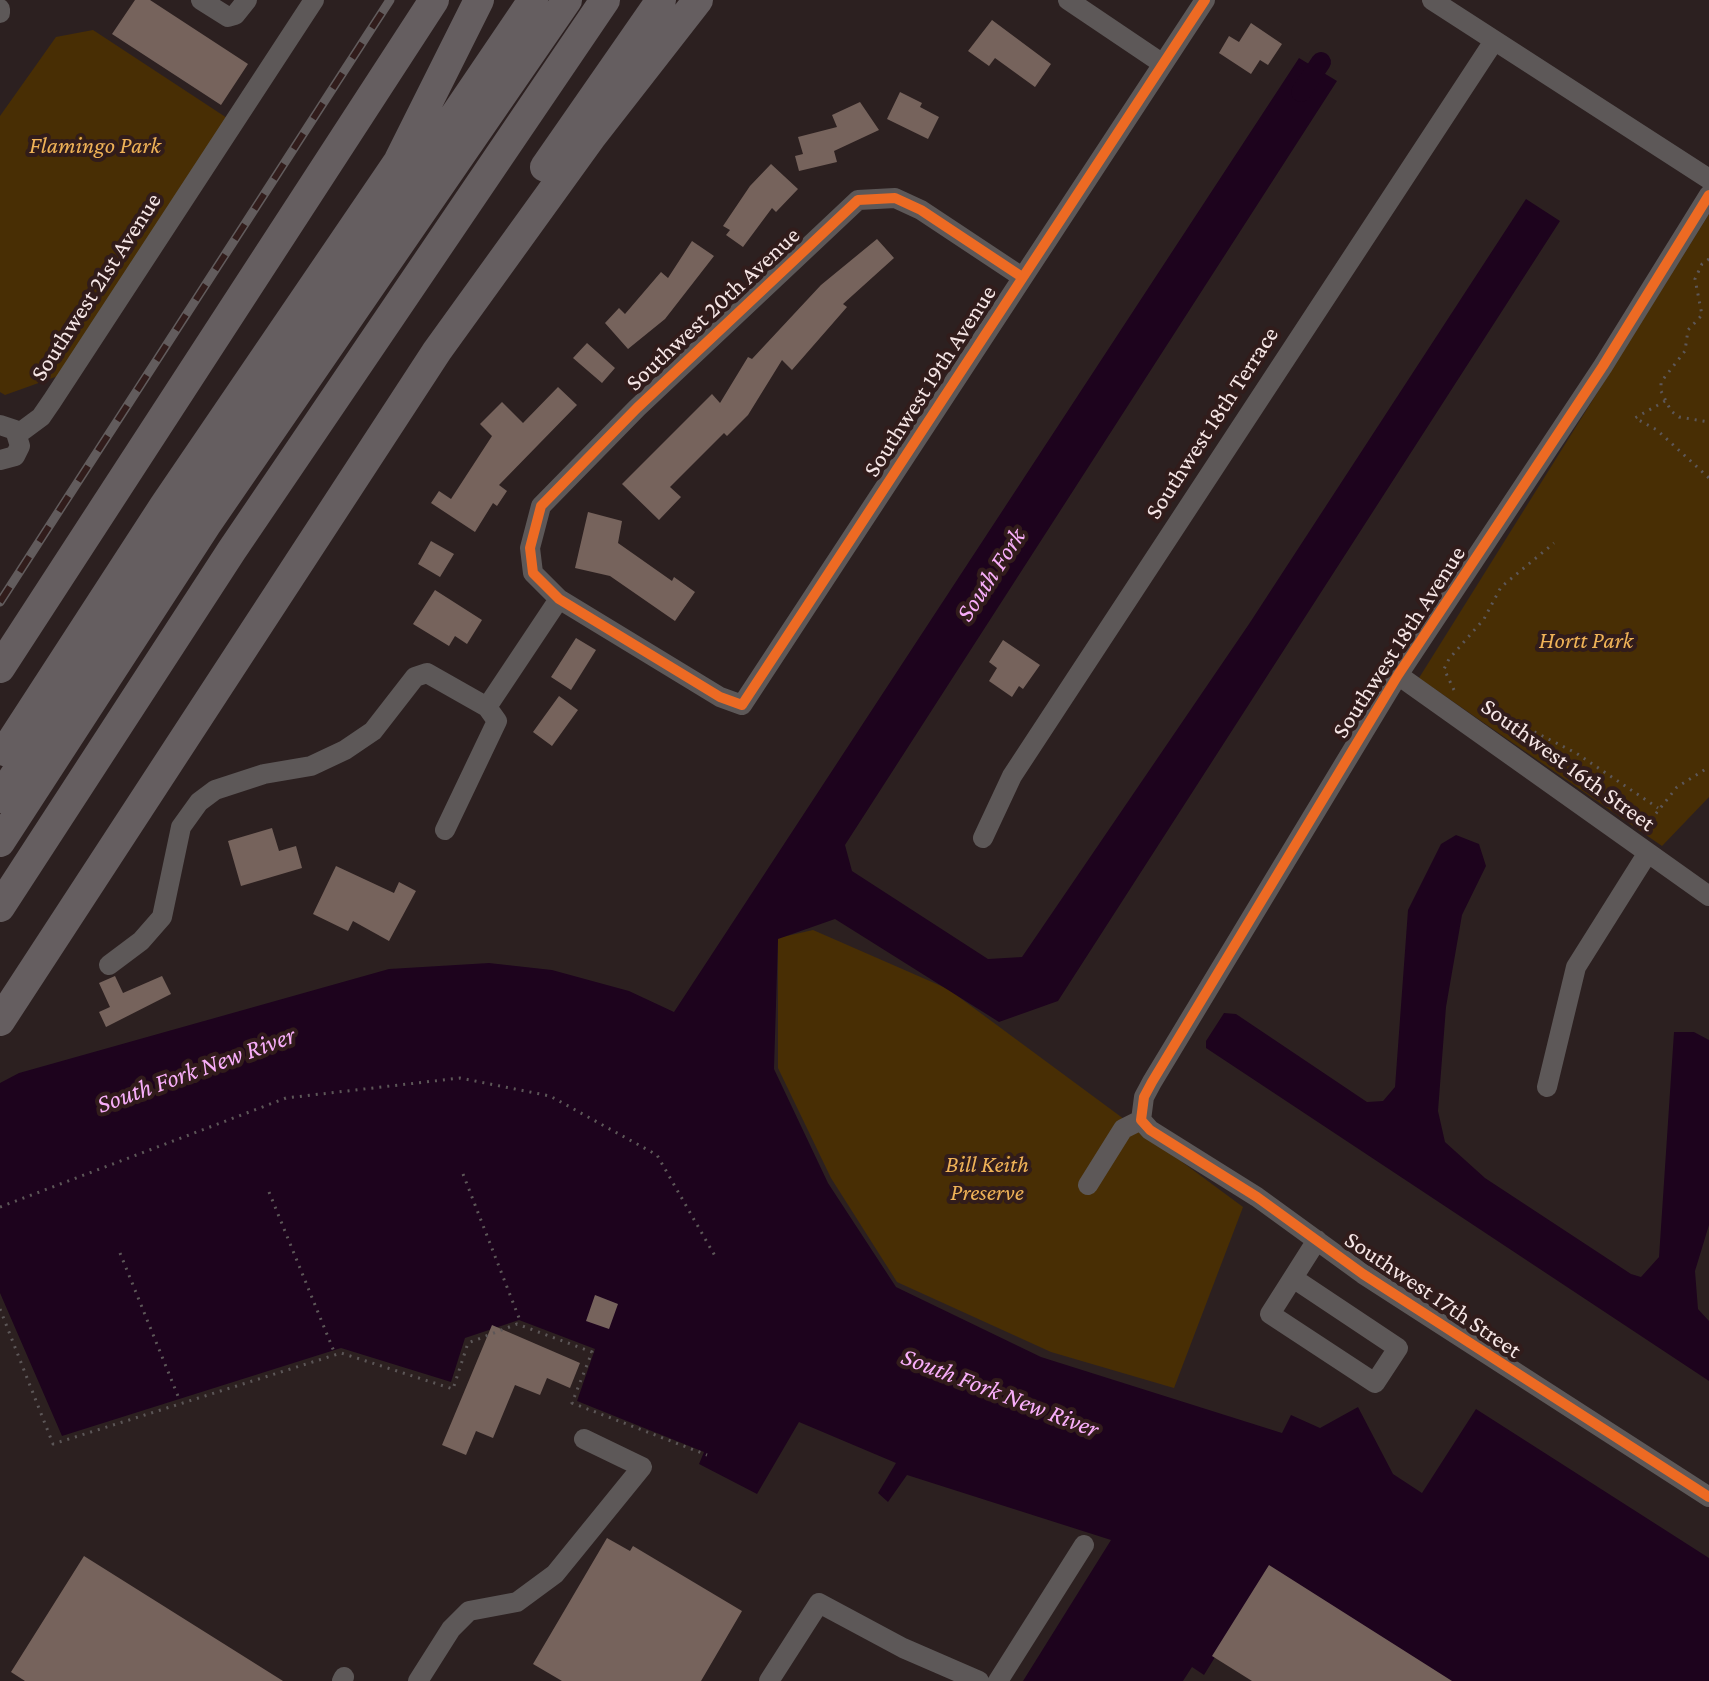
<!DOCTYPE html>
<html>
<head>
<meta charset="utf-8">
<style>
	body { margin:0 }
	canvas { display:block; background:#2c2020 }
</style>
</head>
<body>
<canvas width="1709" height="1681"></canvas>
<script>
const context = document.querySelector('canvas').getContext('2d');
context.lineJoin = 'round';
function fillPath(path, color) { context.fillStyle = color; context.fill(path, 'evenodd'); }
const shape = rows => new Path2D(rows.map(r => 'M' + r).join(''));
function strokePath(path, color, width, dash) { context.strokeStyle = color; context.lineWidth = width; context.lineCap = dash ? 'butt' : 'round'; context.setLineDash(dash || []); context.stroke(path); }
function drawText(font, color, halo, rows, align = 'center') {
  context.font = font + ' "Crimson Pro",serif'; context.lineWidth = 8; context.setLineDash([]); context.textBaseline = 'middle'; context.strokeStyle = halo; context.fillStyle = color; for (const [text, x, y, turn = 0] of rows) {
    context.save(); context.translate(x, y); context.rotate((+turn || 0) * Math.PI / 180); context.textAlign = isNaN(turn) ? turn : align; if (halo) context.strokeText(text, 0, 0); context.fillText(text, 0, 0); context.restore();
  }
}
fillPath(shape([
	[93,30,227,118,58,376,5,395,0,392,0,116,56,37],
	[1709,214,1709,797,1662,846,1419,678],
	[813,930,948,989,1243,1207,1174,1388,1051,1352,897,1282,831,1178,778,1068,778,938]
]), '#482e04');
fillPath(shape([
	[1299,58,1337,81,845,845,852,871,988,959,1022,957,1249,624,1526,199,1560,221,1058,1001,999,1022,835,919,778,939,774,1069,828,1183,896,1287,1041,1357,1282,1433,1291,1415,1320,1428,1358,1407,1393,1474,1422,1493,1476,1409,1709,1558,1709,1681,1432,1681,1265,1576,1204,1675,1192,1667,1183,1681,1023,1681,1111,1540,907,1475,888,1502,878,1493,896,1463,799,1422,757,1494,699,1464,704,1452,577,1401,595,1349,519,1320,465,1338,451,1382,341,1348,62,1436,0,1293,0,1083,19,1073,389,969,489,963,552,970,629,991,674,1012],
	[1456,835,1479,844,1486,866,1462,915,1446,1007,1438,1111,1445,1142,1485,1178,1631,1274,1641,1277,1659,1257,1674,1032,1694,1032,1709,1040,1709,1225,1695,1271,1698,1309,1709,1321,1709,1381,1206,1048,1206,1041,1224,1013,1236,1014,1367,1102,1383,1101,1395,1087,1408,910,1441,844]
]), '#1d031d');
strokePath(shape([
	[1301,92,1321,62]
]), '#1d031d', 20);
fillPath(shape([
	[135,0,150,0,248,64,221,105,112,34],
	[992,20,1051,64,1035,87,995,58,989,66,968,51],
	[1251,23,1282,44,1268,65,1260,60,1251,74,1219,53,1229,36,1239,42],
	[900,92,922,103,920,107,939,117,928,139,887,119],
	[860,102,879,130,834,151,837,162,799,171,795,156,803,154,798,137,837,127,832,115],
	[771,164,798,189,776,212,772,208,743,247,726,235,730,230,723,226,750,186],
	[877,239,894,258,843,304,847,307,792,370,782,360,748,415,727,436,724,433,670,487,681,497,659,520,622,484,712,394,720,403,748,357,752,359,821,285],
	[692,241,714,256,665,319,628,349,605,323,619,308,625,314,661,272,668,278],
	[587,343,615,368,602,383,573,358],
	[558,387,577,405,499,485,507,491,497,506,493,503,475,532,431,503,439,491,451,499,492,436,480,424,502,402,523,423],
	[588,512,622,521,618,543,672,581,674,577,695,592,675,621,610,576,575,568],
	[431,541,454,554,440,577,418,564],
	[435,590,482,620,467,644,455,636,449,646,413,624],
	[576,638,596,650,571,690,551,677],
	[1003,640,1040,665,1023,689,1019,686,1012,697,989,681,997,668,989,662],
	[559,696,578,710,552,746,533,732],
	[272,828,279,851,296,846,302,868,241,886,228,841],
	[336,866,394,893,399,882,416,891,389,941,353,921,348,931,313,914],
	[115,976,123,993,162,976,171,994,106,1027,99,1012,110,1007,99,983],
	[595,1295,618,1304,609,1329,586,1321],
	[492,1325,580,1363,570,1388,547,1378,540,1395,515,1385,493,1438,476,1431,466,1455,442,1445],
	[607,1538,630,1551,633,1546,742,1611,701,1681,562,1681,533,1664],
	[84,1556,283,1681,25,1681,11,1672],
	[1269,1565,1452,1681,1252,1681,1212,1656]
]), '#76635c');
strokePath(shape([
	[1709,259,1702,264,1695,279,1702,315,1688,330,1685,351,1661,382,1661,391,1671,411,1679,417,1709,422],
	[1665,401,1635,418,1657,430,1709,478],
	[1454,690,1444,669,1449,659,1484,619,1501,587,1554,543],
	[1513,721,1576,753,1658,808],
	[1511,732,1525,726],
	[1646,826,1677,787,1709,767],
	[463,1174,521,1323],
	[269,1192,335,1354],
	[0,1207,286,1098,460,1078,550,1096,657,1155,715,1256],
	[120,1253,180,1401],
	[0,1309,53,1444,341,1353,453,1389,468,1343,517,1324,592,1352,572,1403,707,1455]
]), '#5d5758', 3, [2, 6]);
strokePath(shape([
	[201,0,228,17,235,15,247,0],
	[1068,0,1163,64],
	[1432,0,1709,179],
	[0,9,0,13],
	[1022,277,921,210,895,198,858,200,637,408,541,506,530,548,533,573,559,599,720,697,742,705,1205,0],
	[0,425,15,430,20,446,15,456,0,460],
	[18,434,41,417,52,401,314,0],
	[1398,675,1709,896],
	[487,707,559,599],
	[983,838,1012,776,1494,41],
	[109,965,141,941,162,917,181,827,199,802,215,790,264,774,311,766,345,750,373,731,415,677,427,673,487,707,497,721,445,830],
	[1547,1087,1576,967,1647,854],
	[1141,1120,1144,1097,1152,1082,1398,675,1603,366,1709,195],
	[1141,1120,1150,1130,1257,1197,1363,1274,1709,1497],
	[1088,1185,1123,1129,1141,1120],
	[1293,1278,1398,1348,1375,1383,1270,1314,1317,1240],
	[342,1681,344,1677],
	[418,1681,451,1629,469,1611,517,1602,555,1574,642,1467,584,1439],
	[769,1681,819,1603,903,1648,979,1681],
	[998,1681,1084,1545]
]), '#5d5858', 20);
strokePath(shape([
	[399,160,479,0],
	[545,167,661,0],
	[0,668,434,0],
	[5,751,164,506,398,162],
	[0,798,182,518,533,0],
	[0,842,206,525,567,0],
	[0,907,232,550,605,0],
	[0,1021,437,351,592,136,698,0]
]), '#655e60', 30);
const rail = shape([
	[0,602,390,0]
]);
strokePath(rail, '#625c5d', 9);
strokePath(rail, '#311c1b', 6, [18]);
strokePath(shape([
	[1709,195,1603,366,1398,675,1152,1082,1144,1097,1141,1120,1150,1130,1257,1197,1363,1274,1709,1497],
	[1022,277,921,210,895,198,858,200,637,408,541,506,530,548,533,573,559,599,720,697,742,705,1205,0]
]), '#ed6a23', 10);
drawText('italic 24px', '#efb257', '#311c1b', [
	["Flamingo Park",95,146],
	["Hortt Park",1586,641],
	["Bill Keith",987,1165],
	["Preserve",987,1193]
]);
drawText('24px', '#f6e6e6', '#311c1b', [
	["Southwest 21st Avenue",96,287,-57],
	["Southwest 20th Avenue",713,309,-43],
	["Southwest 19th Avenue",930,381,-57],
	["Southwest 18th Terrace",1212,423,-57],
	["Southwest 18th Avenue",1399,642,-57],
	["Southwest 16th Street",1568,765,36],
	["Southwest 17th Street",1433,1295,34]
]);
drawText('italic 26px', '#f8aef9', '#311c1b', [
	["South Fork",991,575,-57],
	["South Fork New River",196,1070,-20],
	["South Fork New River",1000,1393,21]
]);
</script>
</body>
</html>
